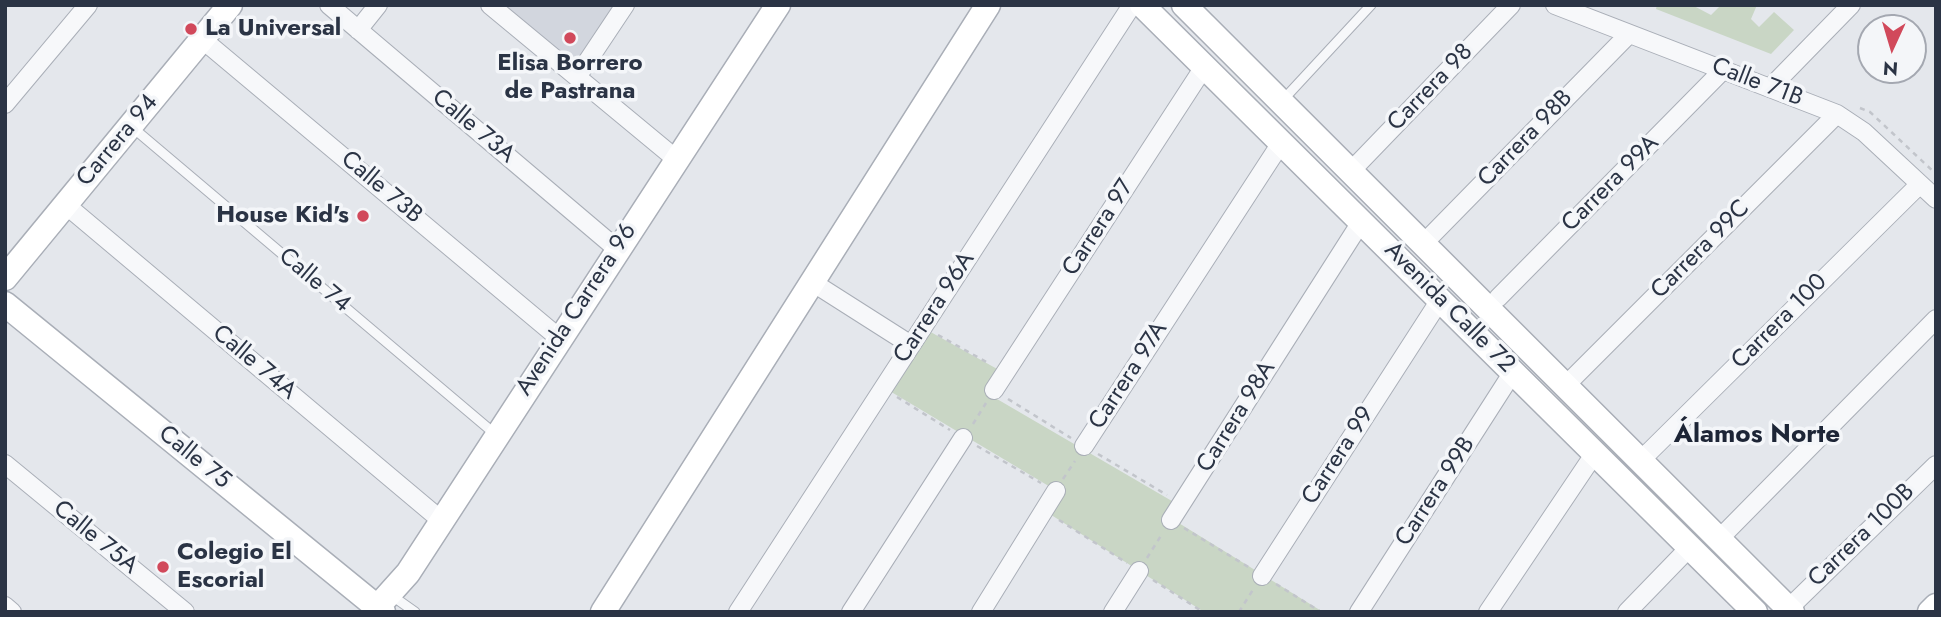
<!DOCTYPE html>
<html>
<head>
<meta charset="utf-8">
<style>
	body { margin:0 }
	#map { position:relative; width:1941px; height:617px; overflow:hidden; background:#e4e7ec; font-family:Jost,sans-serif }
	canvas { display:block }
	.frame { position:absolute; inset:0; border:7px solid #2b3445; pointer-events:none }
	.north { position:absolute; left:1857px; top:14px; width:70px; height:70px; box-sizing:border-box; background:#f4f6f9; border:2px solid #a4a8b1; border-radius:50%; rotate:184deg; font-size:19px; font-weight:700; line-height:28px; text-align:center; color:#2b3445 }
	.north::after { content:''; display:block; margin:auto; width:24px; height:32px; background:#d1495b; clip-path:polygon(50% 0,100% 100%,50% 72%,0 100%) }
</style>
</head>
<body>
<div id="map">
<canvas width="1941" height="617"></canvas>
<div class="frame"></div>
<div class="north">N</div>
</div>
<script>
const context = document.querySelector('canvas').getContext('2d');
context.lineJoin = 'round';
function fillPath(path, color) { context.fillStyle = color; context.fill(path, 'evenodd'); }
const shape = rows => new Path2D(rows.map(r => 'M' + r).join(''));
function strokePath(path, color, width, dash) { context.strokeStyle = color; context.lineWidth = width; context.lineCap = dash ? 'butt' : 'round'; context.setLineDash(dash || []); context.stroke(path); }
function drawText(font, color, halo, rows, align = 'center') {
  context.font = font + ' Jost,sans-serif'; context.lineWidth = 7; context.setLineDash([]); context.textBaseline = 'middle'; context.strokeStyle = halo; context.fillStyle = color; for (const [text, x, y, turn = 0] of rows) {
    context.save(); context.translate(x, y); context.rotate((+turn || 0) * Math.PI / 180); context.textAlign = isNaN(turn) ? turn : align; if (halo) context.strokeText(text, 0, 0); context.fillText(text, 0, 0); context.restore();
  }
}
fillPath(shape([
	[499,5,622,5,579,71]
]), '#d2d6de');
fillPath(shape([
	[1657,5,1692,5,1711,15,1721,5,1757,5,1751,19,1759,27,1774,12,1794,30,1771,54,1656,9],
	[927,330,999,370,985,392,1177,504,1169,517,1323,612,1204,612,1045,511,1057,491,888,390]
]), '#c9d6c5');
const lane = shape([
	[1282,101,1371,5],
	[132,127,495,434],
	[391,595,415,612]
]);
const street = shape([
	[329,5,617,249],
	[490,5,676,159],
	[1555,5,1837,114,1864,132,1936,199],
	[358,30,378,5],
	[202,39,559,338],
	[577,77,625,5],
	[1770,88,1851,5],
	[5,104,88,5],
	[1350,172,1511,5],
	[66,205,442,521],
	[1423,244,1629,34],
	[812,282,911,345],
	[1498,298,1723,70],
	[1565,386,1837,114],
	[994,390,1204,67],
	[1084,446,1281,143],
	[1640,461,1920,184],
	[5,464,185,612],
	[1171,520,1361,222],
	[1719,539,1936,319],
	[1262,576,1440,300],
	[5,606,12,612],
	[1789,608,1936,465],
	[738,612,1132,5],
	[851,612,963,438],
	[981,612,1056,491],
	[1113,612,1139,571],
	[1359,612,1513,372],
	[1488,612,1595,453],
	[1627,612,1690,547]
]);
const secondary = shape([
	[1142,5,1755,612],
	[1184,5,1792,612],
	[5,278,230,5],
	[5,304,383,612],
	[373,612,408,573,778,5],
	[603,612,988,5],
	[1930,612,1936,606]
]);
strokePath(lane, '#a9aeb7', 11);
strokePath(street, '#a9aeb7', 20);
strokePath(secondary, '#a9aeb7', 27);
strokePath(shape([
	[1860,108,1870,112,1936,174],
	[938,335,990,364],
	[897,397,950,430],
	[1008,399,1071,438],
	[973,424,986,403],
	[977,446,1041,483],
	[1098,454,1167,495],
	[1063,479,1075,461],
	[1059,520,1127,563],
	[1184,528,1250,568],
	[1147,558,1162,534],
	[1153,580,1203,612],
	[1276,584,1321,612],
	[1239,612,1254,588]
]), '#c2c5cb', 2.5, [5, 5]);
strokePath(lane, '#f7f8fa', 9);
strokePath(street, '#f7f8fa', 18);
strokePath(secondary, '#fff', 24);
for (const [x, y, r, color] of [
	[191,29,7,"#d1495b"],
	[570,38,7,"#d1495b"],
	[363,216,7,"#d1495b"],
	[163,567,7,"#d1495b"]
]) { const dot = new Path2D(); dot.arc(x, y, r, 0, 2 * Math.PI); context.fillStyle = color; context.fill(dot); strokePath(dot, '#f4f6f9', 2.5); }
drawText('bold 24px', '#2b3445', '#f4f6f9', [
	["La Universal",205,29],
	["Elisa Borrero",570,64,"center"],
	["de Pastrana",570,92,"center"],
	["House Kid's",349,216,"right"],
	["Colegio El",177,553],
	["Escorial",177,581]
], 'left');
drawText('24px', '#2b3445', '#f4f6f9', [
	["Calle 71B",1757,83,21],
	["Carrera 98",1431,88,-46],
	["Calle 73A",473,127,40],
	["Carrera 98B",1526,139,-46],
	["Carrera 94",118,141,-50],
	["Carrera 99A",1611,184,-45],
	["Calle 73B",381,188,40],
	["Carrera 97",1099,228,-57],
	["Carrera 99C",1701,250,-45],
	["Calle 74",314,281,40],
	["Carrera 96A",935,308,-57],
	["Avenida Calle 72",1449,308,45],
	["Avenida Carrera 96",577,310,-57],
	["Carrera 100",1780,322,-45],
	["Calle 74A",254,363,40],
	["Carrera 97A",1129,376,-57],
	["Carrera 98A",1237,417,-58],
	["Carrera 99",1339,456,-57],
	["Calle 75",194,458,39],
	["Carrera 99B",1436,492,-57],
	["Carrera 100B",1862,536,-44],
	["Calle 75A",95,538,39]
]);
drawText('bold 26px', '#1d2536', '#f4f6f9', [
	["Álamos Norte",1757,436]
]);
</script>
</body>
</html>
